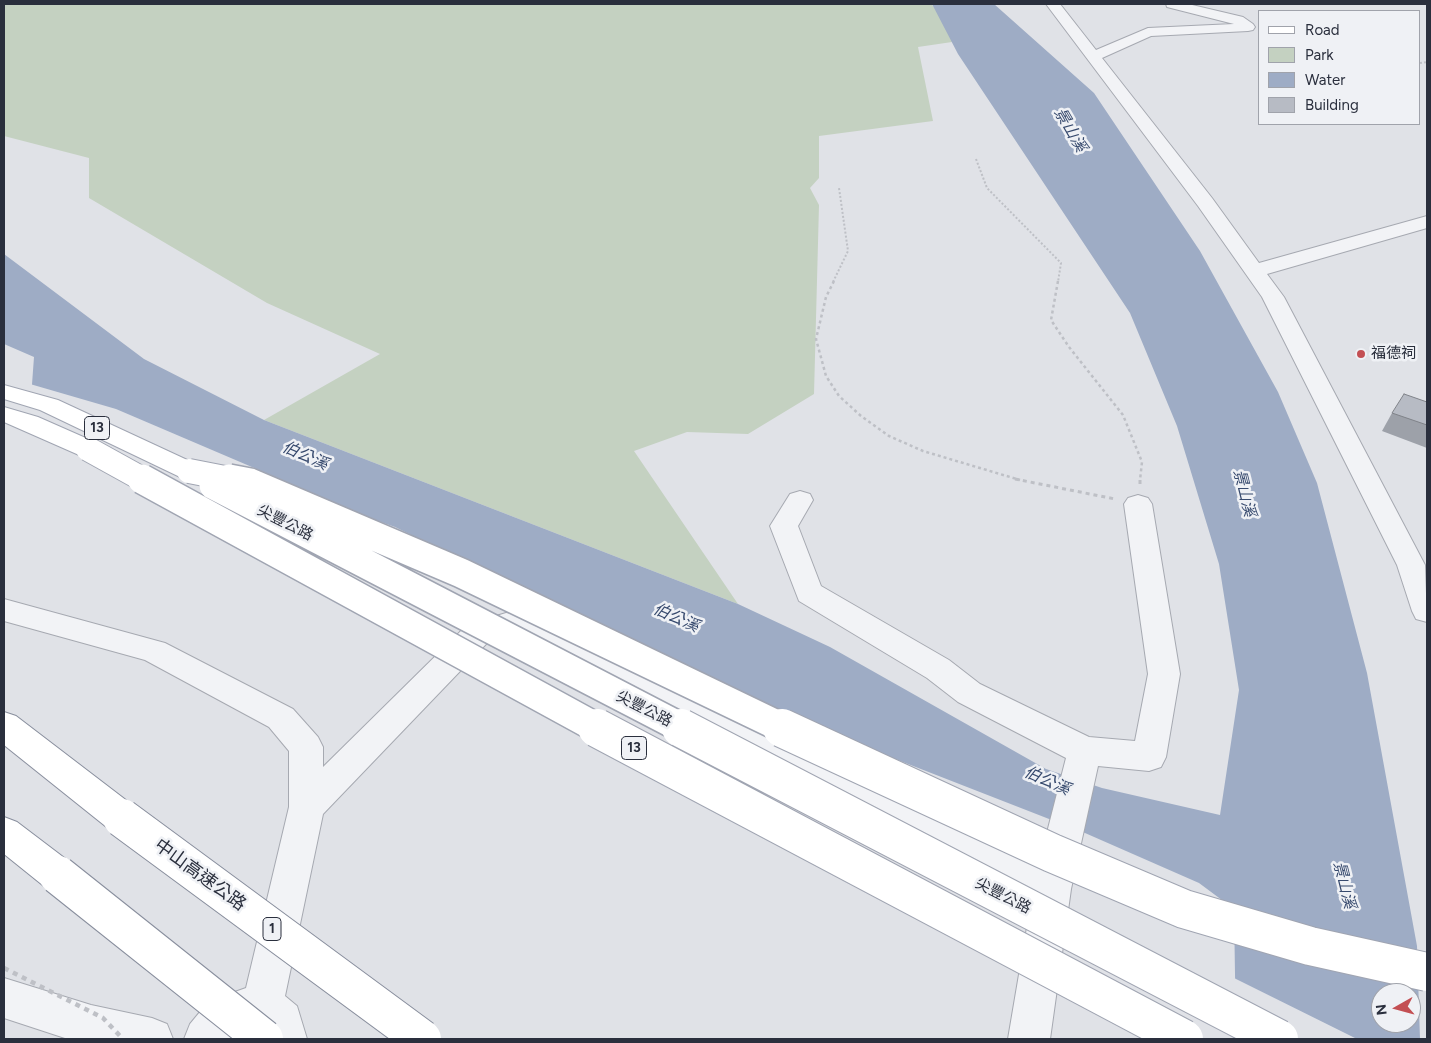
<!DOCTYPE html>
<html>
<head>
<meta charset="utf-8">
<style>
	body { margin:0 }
	#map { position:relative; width:1431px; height:1043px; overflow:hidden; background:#e0e2e7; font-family:Figtree,sans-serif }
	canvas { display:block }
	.frame { position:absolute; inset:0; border:5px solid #2a2f3d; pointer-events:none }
	.legend { position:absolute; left:1258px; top:10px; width:162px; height:115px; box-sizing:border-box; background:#eff1f5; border:1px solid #a0a3ab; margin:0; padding:6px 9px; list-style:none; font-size:15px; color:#2a2f3d }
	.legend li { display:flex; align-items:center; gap:10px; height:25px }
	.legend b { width:25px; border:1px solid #a0a3ab }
	.north { position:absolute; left:1371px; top:983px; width:50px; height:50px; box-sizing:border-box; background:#eff1f5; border:1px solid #a0a3ab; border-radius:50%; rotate:263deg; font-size:14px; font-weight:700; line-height:20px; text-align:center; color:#2a2f3d }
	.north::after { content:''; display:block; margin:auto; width:18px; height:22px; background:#c34f53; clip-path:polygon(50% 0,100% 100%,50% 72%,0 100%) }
</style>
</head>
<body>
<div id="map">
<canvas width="1431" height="1043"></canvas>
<div class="frame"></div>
<ul class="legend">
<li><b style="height:6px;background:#fff"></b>Road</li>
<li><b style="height:14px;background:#c4d1c1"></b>Park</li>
<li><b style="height:14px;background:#9eacc5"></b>Water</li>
<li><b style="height:14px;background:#b7bbc4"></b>Building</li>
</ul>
<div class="north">N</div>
</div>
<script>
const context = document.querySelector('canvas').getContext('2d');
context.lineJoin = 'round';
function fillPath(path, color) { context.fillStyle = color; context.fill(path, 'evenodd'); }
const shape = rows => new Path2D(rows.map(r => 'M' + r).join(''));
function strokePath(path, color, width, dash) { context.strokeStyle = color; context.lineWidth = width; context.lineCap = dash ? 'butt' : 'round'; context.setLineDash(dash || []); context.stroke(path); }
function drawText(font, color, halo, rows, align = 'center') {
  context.font = font + ' Figtree,"Noto Sans TC",sans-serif'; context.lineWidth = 5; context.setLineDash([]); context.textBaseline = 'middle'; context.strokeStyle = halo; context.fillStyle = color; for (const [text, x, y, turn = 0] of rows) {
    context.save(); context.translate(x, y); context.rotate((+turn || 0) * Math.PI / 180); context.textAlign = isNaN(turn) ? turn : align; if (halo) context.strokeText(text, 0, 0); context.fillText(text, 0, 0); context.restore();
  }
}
fillPath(shape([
	[4,4,931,4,966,37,952,42,918,47,933,121,819,136,819,178,810,188,819,205,814,394,748,434,687,432,634,451,738,604,264,420,380,354,267,303,89,198,89,158,4,136]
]), '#c4d1c1');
fillPath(shape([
	[932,4,994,4,1094,93,1200,251,1278,392,1317,483,1367,673,1417,946,1420,1039,1236,1039,1234,909,1199,883,1085,833,749,702,395,527,31,398,34,357,4,344,4,254,144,359,264,420,738,604,830,647,1046,769,1102,788,1220,815,1239,690,1219,564,1177,426,1130,313,958,54],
	[1381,993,1411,993,1411,1023,1381,1023]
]), '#9eacc5');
fillPath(shape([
	[30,384,116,409,273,476,330,506,237,506,79,444,29,400],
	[1232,977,1357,1039,1233,1039]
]), '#e0e2e7');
const minor = shape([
	[1046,4,1060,4,1096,50,1148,28,1234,24,1167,7,1166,4,1188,4,1243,17,1253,24,1255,27,1253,30,1248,31,1151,36,1102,58,1212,198,1259,263,1427,216,1427,228,1267,274,1284,297,1425,565,1427,622,1416,619,1412,611,1397,565,1262,297,1198,206,1046,4],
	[800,491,810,494,813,500,798,526,821,586,949,660,980,684,1089,737,1135,741,1148,674,1124,504,1128,498,1138,495,1148,498,1152,504,1180,674,1166,757,1161,767,1149,771,1098,766,1071,889,1050,1039,1008,1039,1032,898,736,749,529,638,506,635,489,641,323,814,285,996,297,1006,307,1039,265,1039,261,1028,244,1030,231,1039,184,1039,190,1024,204,1007,218,998,246,988,289,807,289,751,269,727,145,660,4,621,4,599,165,643,293,709,318,737,323,747,323,767,467,625,506,613,535,616,546,619,760,729,1039,864,1066,758,958,702,927,678,799,601,770,526,790,494,800,491],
	[4,978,91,1005,152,1018,167,1024,173,1039,68,1039,4,1018,4,978]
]);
const major = shape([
	[4,385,58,400,198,465,202,471,198,477,189,479,180,477,40,410,4,399,4,385],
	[4,407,38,417,97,443,101,449,97,455,88,457,79,455,4,422,4,407]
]);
const highway = shape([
	[4,712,16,716,135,807,140,818,135,829,122,834,109,829,4,745,4,712],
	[4,817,17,822,71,863,77,875,71,887,58,892,45,887,4,854,4,817]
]);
strokePath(minor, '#a6a9b1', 2);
strokePath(major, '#a0a5b2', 2);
strokePath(highway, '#888e9d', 2);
strokePath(shape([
	[1420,63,1427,62],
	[976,159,987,188,1061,263,1058,282],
	[833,282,848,251,839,188]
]), '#bec0c6', 2, [2, 2]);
strokePath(shape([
	[834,281,826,297,816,339,826,376,839,396,861,416,889,436,923,451,1020,480],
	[1058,281,1051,320,1069,347,1123,415,1142,462,1140,480]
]), '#bec0c6', 2.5, [3, 3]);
strokePath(shape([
	[1015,479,1115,499],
	[1140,484,1140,479]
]), '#bec0c6', 3, [4, 4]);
fillPath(minor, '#f2f3f6');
fillPath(major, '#fff');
fillPath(highway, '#fff');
const majorBridgeFar2 = shape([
	[88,449,144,480],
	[189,471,235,480]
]);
const majorBridgeFar1 = shape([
	[142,479,599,729],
	[229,479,250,483,461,573,785,729],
	[214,485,684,729]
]);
const majorBridge = shape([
	[597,728,1184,1039],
	[681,728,1279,1039],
	[782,728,1052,853,1184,909,1310,946,1427,972]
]);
const highwayBridge = shape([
	[122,818,422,1039],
	[58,875,264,1039]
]);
strokePath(majorBridgeFar2, '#a0a5b2', 26, []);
strokePath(majorBridgeFar1, '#a0a5b2', 32, []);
strokePath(majorBridge, '#a0a5b2', 40, []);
strokePath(highwayBridge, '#888e9d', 40, []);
strokePath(shape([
	[4,968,103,1018,123,1039]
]), '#bec0c6', 4.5, [5, 5]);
strokePath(majorBridgeFar2, '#fff', 24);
strokePath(majorBridgeFar1, '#fff', 29);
strokePath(majorBridge, '#fff', 38);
strokePath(highwayBridge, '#fff', 38);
fillPath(shape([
	[1427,402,1427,448,1382,431,1392,413]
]), '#9da1a9');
const building = shape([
	[1404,394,1427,402,1427,425,1392,413,1404,394]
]);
fillPath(building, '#b7bbc4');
strokePath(building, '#808389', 1);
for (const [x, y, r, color] of [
	[1361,354,5,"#c34f53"]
]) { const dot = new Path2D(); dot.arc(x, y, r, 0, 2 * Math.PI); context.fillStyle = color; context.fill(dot); strokePath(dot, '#eff1f5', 2); }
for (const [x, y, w] of [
	[97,428,25],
	[634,748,25],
	[272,929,18]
]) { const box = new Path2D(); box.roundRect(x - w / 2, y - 11.5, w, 23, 4); context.fillStyle = '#eff1f5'; context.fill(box); strokePath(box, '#2a2f3d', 1); }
drawText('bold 14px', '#2a2f3d', null, [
	["13",97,428],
	["13",634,748],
	["1",272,929]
]);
drawText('15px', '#2a2f3d', '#eff1f5', [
	["福德祠",1371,354]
], 'left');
drawText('15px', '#2a2f3d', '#eff1f5', [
	["尖豐公路",285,523,27],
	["尖豐公路",644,709,27],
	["尖豐公路",1003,896,27]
]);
drawText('italic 16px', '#374a6e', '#eff1f5', [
	["景山溪",1070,130,60],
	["伯公溪",305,456,24],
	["景山溪",1244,493,76],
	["伯公溪",676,618,24],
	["伯公溪",1047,781,24],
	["景山溪",1344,885,76]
]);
drawText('18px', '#2a2f3d', '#eff1f5', [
	["中山高速公路",200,875,36]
]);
</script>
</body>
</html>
